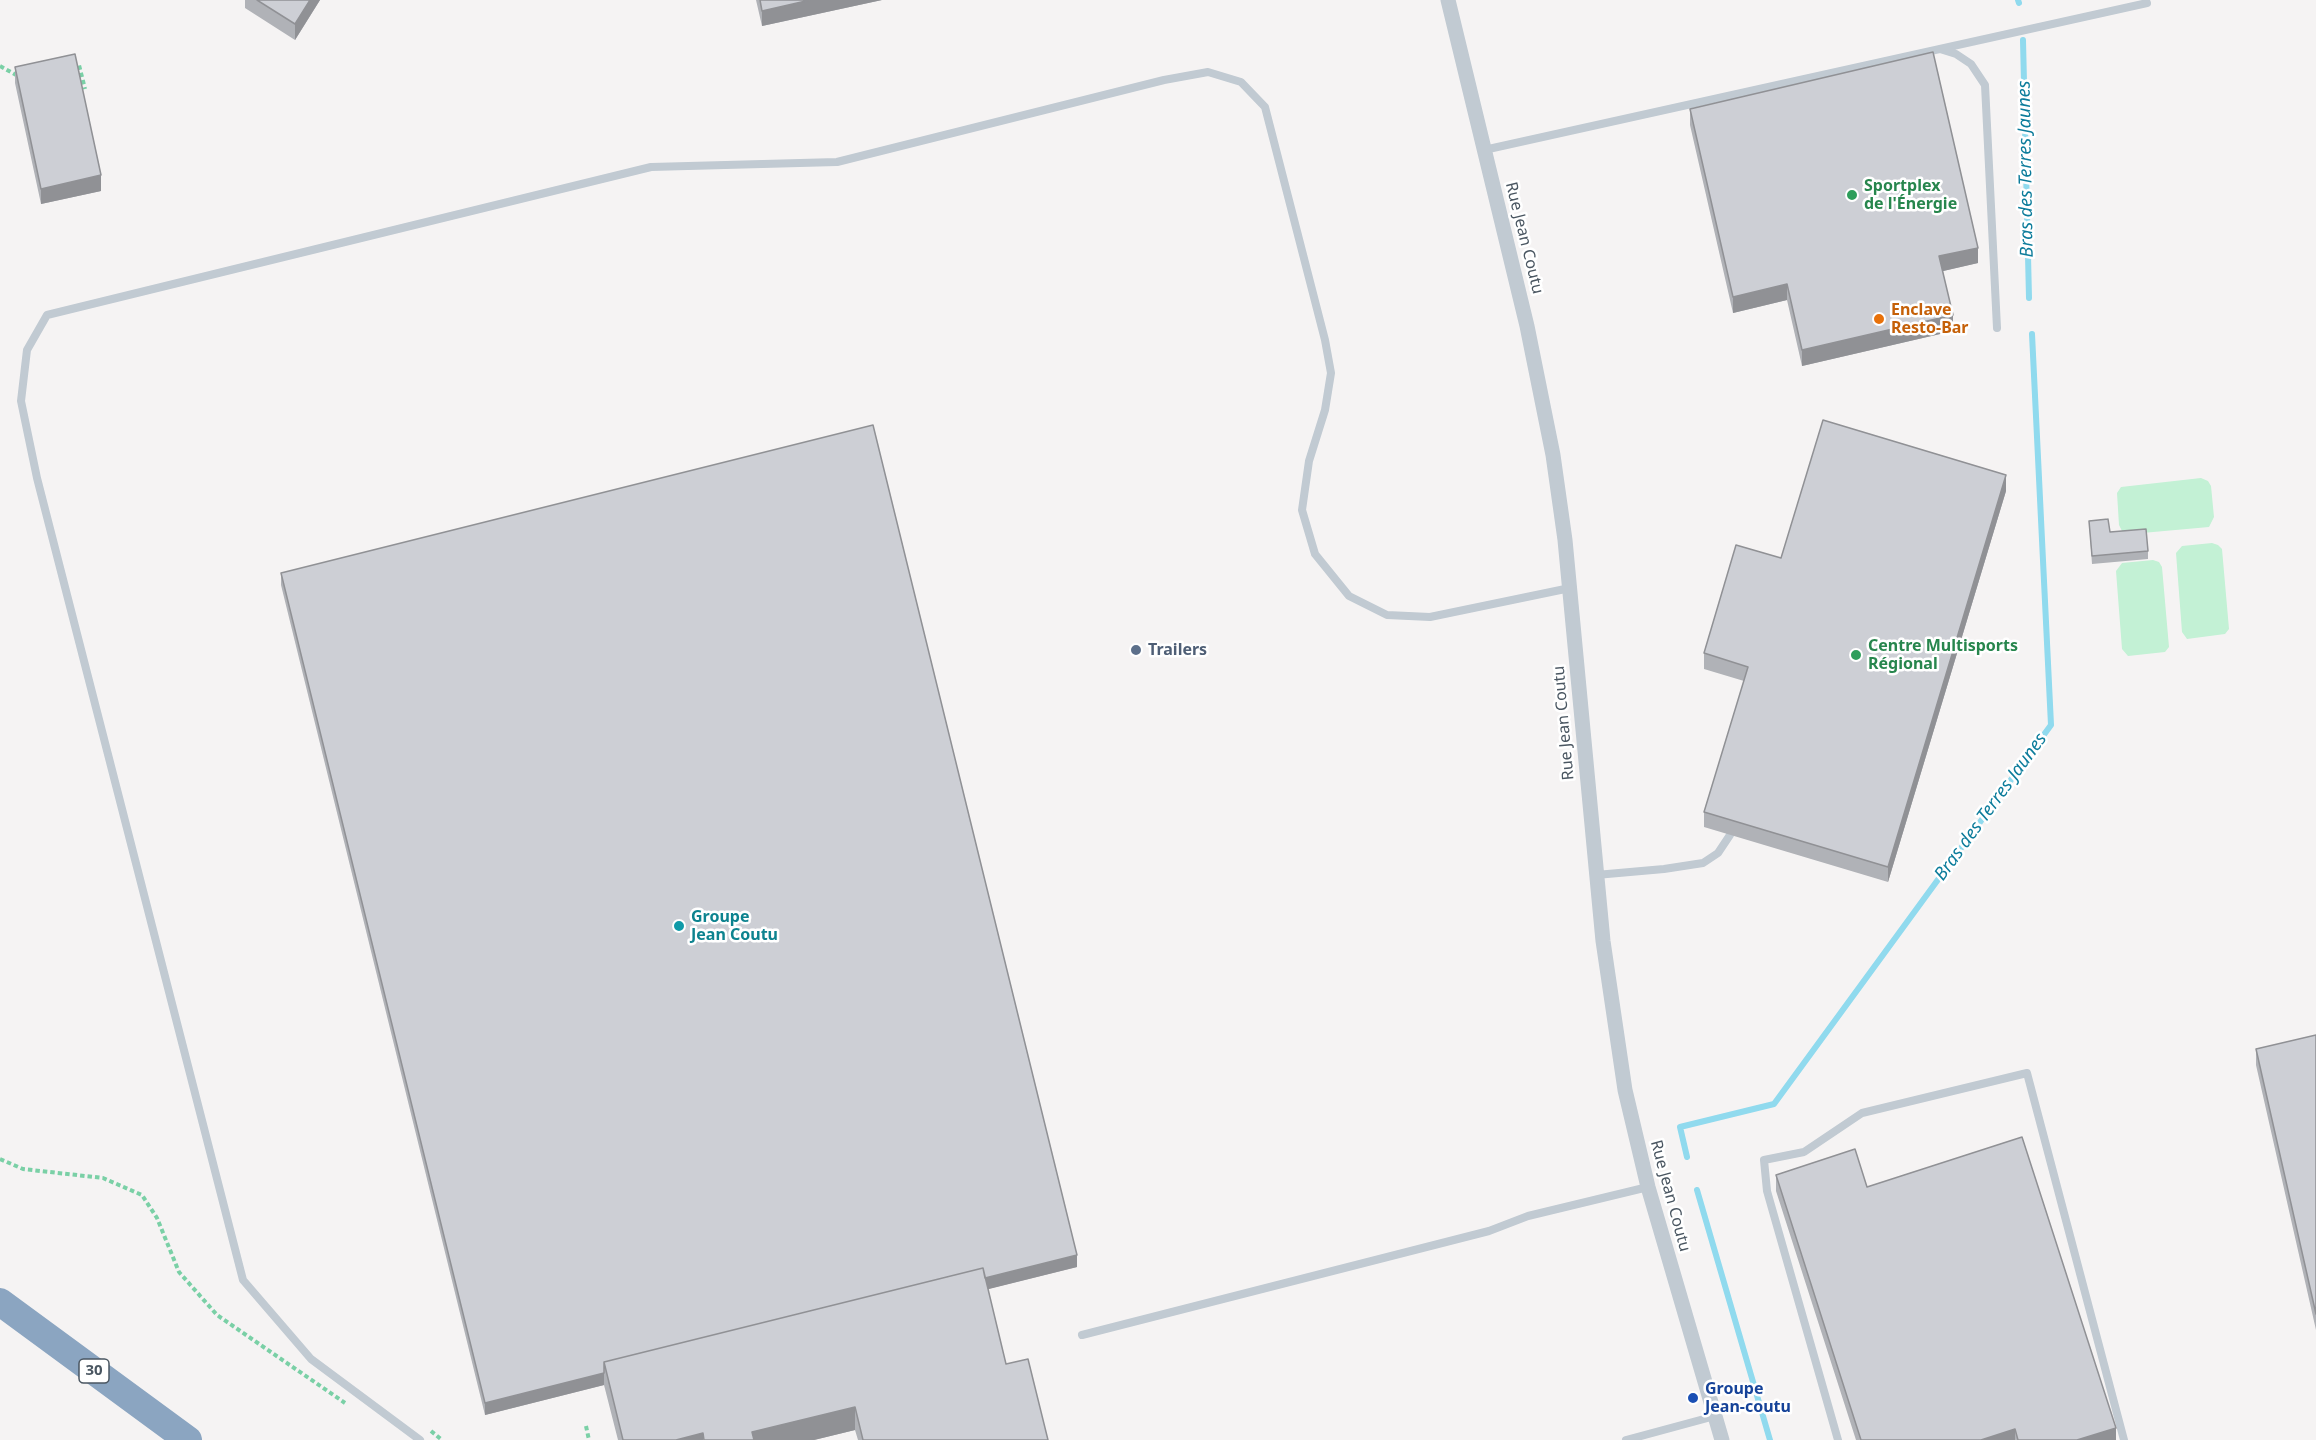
<!DOCTYPE html>
<html>
<head>
<meta charset="utf-8">
<style>
	body { margin:0 }
	canvas { display:block; background:#f5f3f3 }
</style>
</head>
<body>
<canvas width="2316" height="1440"></canvas>
<script>
const context = document.querySelector('canvas').getContext('2d');
context.lineJoin = 'round';
function fillPath(path, color) { context.fillStyle = color; context.fill(path, 'evenodd'); }
const shape = rows => new Path2D(rows.map(r => 'M' + r).join(''));
function strokePath(path, color, width, dash) { context.strokeStyle = color; context.lineWidth = width; context.lineCap = dash ? 'butt' : 'round'; context.setLineDash(dash || []); context.stroke(path); }
function drawText(font, color, halo, rows, align = 'center') {
  context.font = font + ' "Noto Sans",sans-serif'; context.lineWidth = 5; context.setLineDash([]); context.textBaseline = 'middle'; context.strokeStyle = halo; context.fillStyle = color; for (const [text, x, y, turn = 0] of rows) {
    context.save(); context.translate(x, y); context.rotate((+turn || 0) * Math.PI / 180); context.textAlign = isNaN(turn) ? turn : align; if (halo) context.strokeText(text, 0, 0); context.fillText(text, 0, 0); context.restore();
  }
}
fillPath(shape([
	[2201,478,2208,481,2211,486,2214,517,2209,527,2131,534,2122,531,2119,525,2117,493,2121,487],
	[2212,543,2218,545,2222,549,2229,629,2225,634,2187,639,2182,632,2176,553,2182,546],
	[2153,560,2159,562,2162,567,2169,647,2165,652,2128,656,2122,649,2116,571,2122,563]
]), '#c3f1d5');
strokePath(shape([
	[2018,0,2019,3],
	[2023,40,2029,298],
	[1687,1157,1680,1127,1774,1104,2051,725,2032,334],
	[1697,1190,1770,1440]
]), '#90daee', 6);
strokePath(shape([
	[0,66,18,76],
	[72,66,79,65,85,89],
	[0,1159,23,1169,103,1178,142,1195,157,1218,179,1272,217,1315,345,1403],
	[586,1426,589,1440],
	[431,1431,442,1440]
]), '#7ad0a6', 4, [4.5, 3]);
strokePath(shape([
	[1940,49,1956,54,1971,64,1985,85,1997,328],
	[1484,150,2147,3],
	[1596,875,1664,869,1703,863,1718,853,1730,835],
	[1082,1335,1489,1231,1528,1216,1648,1187],
	[420,1440,311,1359,243,1280,37,478,21,401,27,350,47,315,651,167,837,162,1164,80,1208,72,1241,82,1265,107,1325,340,1331,373,1325,410,1309,461,1302,510,1315,554,1349,596,1387,615,1430,617,1570,588],
	[1626,1440,1715,1416],
	[1838,1440,1767,1191,1764,1160,1804,1152,1862,1113,2027,1073,2124,1440]
]), '#c1cad2', 8);
strokePath(shape([
	[1448,0,1527,326,1553,455,1565,540,1603,941,1625,1090,1648,1187,1722,1440]
]), '#c1cad2', 15);
strokePath(shape([
	[0,1302,188,1440]
]), '#8ba5c1', 28);
fillPath(shape([
	[245,0,320,0,295,40,245,8],
	[756,0,882,0,762,26],
	[15,67,101,191,41,204,15,83],
	[1690,109,1978,263,1943,271,1953,331,1802,366,1787,300,1733,313,1690,125],
	[2006,491,1888,882,1704,827,1704,812,1744,681,1704,669,1704,653,1781,558],
	[2089,521,2110,532,2148,551,2148,559,2092,564],
	[281,573,1077,1267,988,1289,1006,1364,1048,1440,858,1440,855,1430,814,1440,618,1440,604,1385,485,1415,281,585],
	[2316,1035,2316,1330,2256,1065,2256,1049],
	[1776,1175,1867,1187,2116,1440,1856,1440,1776,1191]
]), '#b0b2b7');
fillPath(shape([
	[310,0,320,0,295,40,295,24],
	[810,0,882,0,762,26,762,11],
	[101,175,101,191,41,204,41,189],
	[1978,248,1978,263,1939,272,1939,256],
	[1787,284,1787,300,1733,313,1733,297],
	[1953,315,1953,331,1802,366,1802,350],
	[2006,475,2006,491,1888,882,1888,867],
	[1077,1255,1077,1267,609,1384,607,1372],
	[604,1373,604,1385,485,1415,485,1403],
	[855,1407,855,1430,814,1440,752,1440,752,1432],
	[2116,1428,2116,1440,2077,1440],
	[2015,1429,2015,1440,1981,1440],
	[703,1433,703,1440,676,1440]
]), '#909195');
const building = shape([
	[257,0,310,0,295,24,257,0],
	[760,0,810,0,762,11,760,0],
	[1933,52,1978,248,1939,256,1953,315,1802,350,1787,284,1733,297,1690,109,1933,52],
	[75,54,101,175,41,189,15,67,75,54],
	[1823,420,2006,475,1888,867,1704,812,1748,667,1704,653,1736,545,1781,558,1823,420],
	[873,425,1077,1255,985,1278,983,1268,604,1362,604,1373,485,1403,281,573,873,425],
	[2108,519,2110,532,2146,529,2148,551,2092,556,2089,521,2108,519],
	[2316,1035,2316,1314,2256,1049,2316,1035],
	[2022,1137,2116,1428,2077,1440,2018,1440,2015,1429,1981,1440,1861,1440,1776,1175,1855,1149,1867,1187,2022,1137],
	[983,1268,1006,1364,1028,1359,1048,1440,863,1440,855,1407,752,1432,754,1440,704,1440,703,1433,676,1440,623,1440,604,1362,983,1268]
]);
fillPath(building, '#cdcfd5');
strokePath(building, '#909195', 1.5);
for (const [x, y, r, color] of [
	[1852,195,6,"#2e9e5b"],
	[1879,319,6,"#e8710a"],
	[1136,650,6,"#5c6f8a"],
	[1856,655,6,"#2e9e5b"],
	[679,926,6,"#0f9aa8"],
	[1693,1398,6,"#1a4fb4"]
]) { const dot = new Path2D(); dot.arc(x, y, r, 0, 2 * Math.PI); context.fillStyle = color; context.fill(dot); strokePath(dot, '#fff', 2); }
for (const [x, y, w] of [
	[94,1371,30]
]) { const box = new Path2D(); box.roundRect(x - w / 2, y - 12, w, 24, 4.5); context.fillStyle = '#fff'; context.fill(box); strokePath(box, '#4a5661', 1.5); }
drawText('bold 15px', '#4a5661', null, [
	["30",94,1371]
]);
drawText('bold 16px', '#27864d', '#fff', [
	["Sportplex",1864,186],
	["de l'Énergie",1864,204],
	["Centre Multisports",1868,646],
	["Régional",1868,664]
], 'left');
drawText('16px', '#4a5661', '#fff', [
	["Rue Jean Coutu",1524,238,76],
	["Rue Jean Coutu",1564,723,-95],
	["Rue Jean Coutu",1670,1196,75]
]);
drawText('bold 16px', '#c56008', '#fff', [
	["Enclave",1891,310],
	["Resto-Bar",1891,328]
], 'left');
drawText('bold 16px', '#4e5e75', '#fff', [
	["Trailers",1148,650]
], 'left');
drawText('bold 16px', '#0d838f', '#fff', [
	["Groupe",691,917],
	["Jean Coutu",691,935]
], 'left');
drawText('bold 16px', '#164399', '#fff', [
	["Groupe",1705,1389],
	["Jean-coutu",1705,1407]
], 'left');
drawText('italic 18px', '#0c7c9b', '#fff', [
	["Bras des Terres Jaunes",2026,169,-91],
	["Bras des Terres Jaunes",1991,807,-54]
]);
</script>
</body>
</html>
